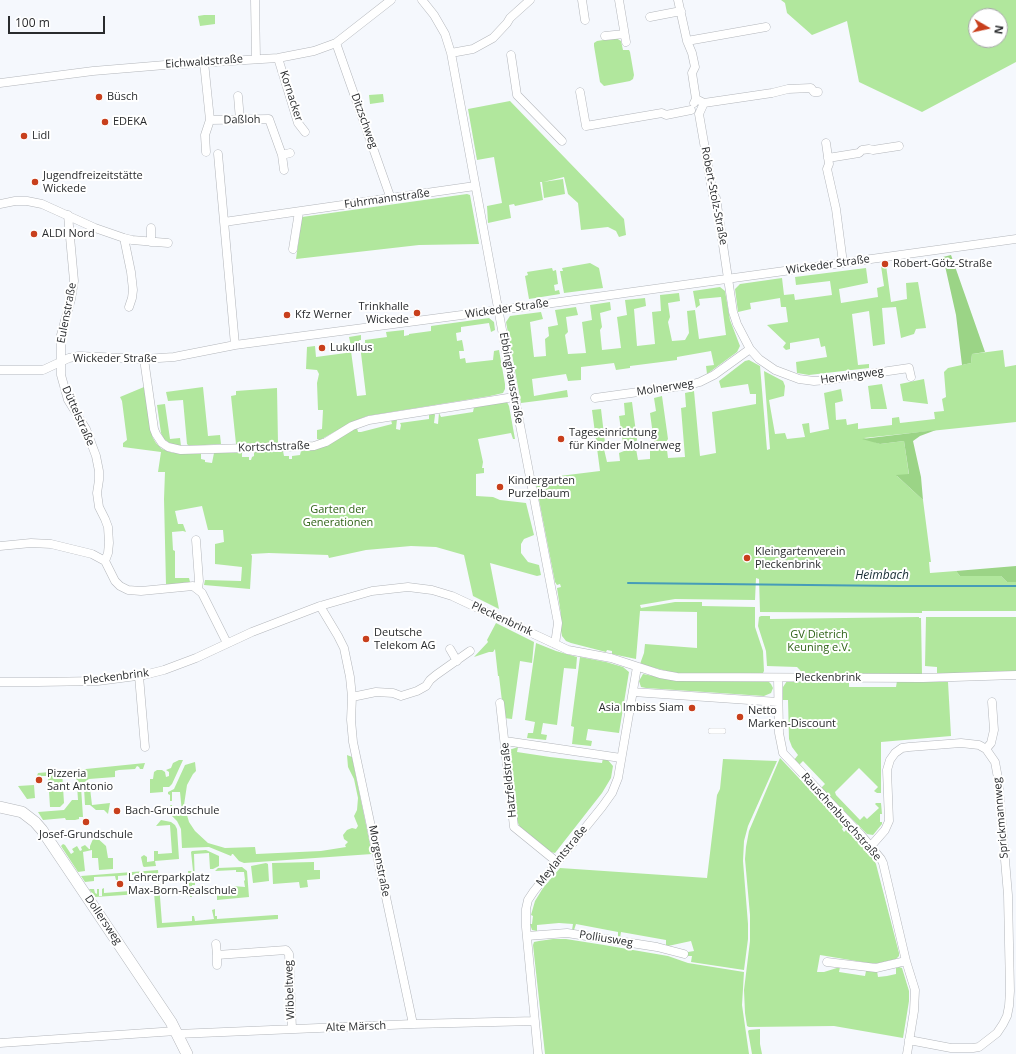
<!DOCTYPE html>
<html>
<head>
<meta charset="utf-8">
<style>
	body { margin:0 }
	#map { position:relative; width:1016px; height:1054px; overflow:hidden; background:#f5f8fd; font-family:"Open Sans",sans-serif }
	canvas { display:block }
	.north { position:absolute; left:968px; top:8px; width:40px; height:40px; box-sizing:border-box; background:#fff; border:1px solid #a9aaab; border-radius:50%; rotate:99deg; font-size:11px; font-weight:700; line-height:16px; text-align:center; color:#292b2d }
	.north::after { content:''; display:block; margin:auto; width:14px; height:18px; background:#c83f1c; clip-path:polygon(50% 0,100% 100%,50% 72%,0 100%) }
	.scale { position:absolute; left:8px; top:16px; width:97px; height:18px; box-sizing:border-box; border:2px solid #292b2d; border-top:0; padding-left:5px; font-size:12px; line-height:14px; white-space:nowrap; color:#292b2d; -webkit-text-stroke:3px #fff; paint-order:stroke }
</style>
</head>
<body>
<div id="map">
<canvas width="1016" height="1054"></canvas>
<div class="north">N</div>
<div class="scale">100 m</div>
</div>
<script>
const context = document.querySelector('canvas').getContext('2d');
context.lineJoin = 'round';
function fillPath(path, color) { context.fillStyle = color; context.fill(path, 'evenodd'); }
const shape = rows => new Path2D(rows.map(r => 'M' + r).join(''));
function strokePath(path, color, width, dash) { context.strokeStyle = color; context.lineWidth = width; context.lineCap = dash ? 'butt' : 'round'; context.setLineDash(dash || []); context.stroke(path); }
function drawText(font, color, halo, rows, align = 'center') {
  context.font = font + ' "Open Sans",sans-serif'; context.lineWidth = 4; context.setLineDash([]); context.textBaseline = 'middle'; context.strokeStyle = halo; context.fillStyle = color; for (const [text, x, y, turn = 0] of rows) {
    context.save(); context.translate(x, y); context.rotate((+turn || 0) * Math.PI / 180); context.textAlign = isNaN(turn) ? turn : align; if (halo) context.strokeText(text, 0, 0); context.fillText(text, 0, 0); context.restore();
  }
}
fillPath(shape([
	[781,0,1016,0,1016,62,922,112,859,82,847,21,812,35,787,13,785,3],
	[976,16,1000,16,1000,40,976,40],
	[204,15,215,15,215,24,200,26,198,16],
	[616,38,621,41,623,50,629,50,630,52,634,75,633,79,630,81,604,86,600,82,594,46,594,43,597,41],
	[383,94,384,102,370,104,369,95],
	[510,101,624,219,626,235,619,237,616,231,608,227,581,230,578,203,568,194,564,177,543,182,563,179,565,194,544,198,542,182,540,182,543,200,515,206,514,204,509,205,511,218,488,223,487,206,502,203,494,157,477,160,468,109],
	[467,194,470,195,479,244,419,245,296,259,302,217],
	[590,263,599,268,603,288,564,293,560,271,563,271,562,268],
	[886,265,891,302,907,299,906,283,918,282,926,328,916,329,914,334,901,338,896,307,882,308,885,344,873,346,869,311,852,314,858,365,869,364,869,368,809,375,797,373,796,362,827,357,825,346,821,347,819,338,790,343,790,349,786,350,783,347,786,343,767,325,788,322,786,307,781,307,780,298,750,303,751,309,738,312,735,289,740,284,782,278,784,295,794,294,795,300,832,295,830,281,796,285,795,277,866,268,868,283,839,289,841,303,878,297,877,288,884,286,881,266],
	[552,268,553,271,556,270,558,284,554,285,555,291,559,290,560,294,529,299,525,276,528,275,527,272],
	[720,287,725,291,730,320,740,346,737,352,707,374,706,366,714,365,711,351,677,357,677,360,630,366,630,368,616,370,614,363,581,367,581,380,568,381,566,374,532,379,534,396,567,390,568,397,521,403,506,322,510,316,541,312,543,319,530,322,534,357,546,356,545,339,549,336,548,327,558,325,555,310,576,307,578,315,566,317,568,332,565,335,568,354,586,353,582,322,592,320,590,305,610,302,611,310,600,313,602,327,600,330,602,350,621,348,617,317,627,315,625,300,645,298,646,306,634,309,637,346,655,344,652,312,661,311,660,295,679,293,680,301,668,303,670,317,668,322,672,341,685,340,689,333,687,311,695,310,699,339,726,335,721,297,699,299,700,305,696,308,693,291],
	[489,318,494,322,495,330,491,332,489,323,461,327,461,332,456,333,457,341,462,340,463,345,464,351,459,351,460,359,465,358,466,363,493,360,494,351,499,350,505,384,505,389,503,393,490,396,367,416,352,422,320,440,317,439,317,430,322,429,323,410,318,410,317,383,319,374,317,370,306,369,307,347,315,346,316,357,346,353,347,351,351,351,357,396,366,395,360,345,351,346,349,337,361,335,361,340,359,340,360,344,365,343,365,340,387,337,386,332,404,330,404,336,409,335,409,334,431,331,431,326],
	[1003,350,1005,367,1016,365,1016,422,864,438,880,444,904,441,909,475,897,476,923,500,931,562,929,562,930,573,956,571,960,576,1001,576,1007,582,1016,582,1016,611,922,611,922,613,760,612,759,579,756,578,755,600,675,599,640,605,641,608,675,602,702,602,702,606,755,607,755,627,763,651,764,671,763,673,678,674,640,664,644,653,645,644,697,648,697,612,640,611,636,659,612,654,612,651,607,650,606,652,571,643,566,641,562,636,561,631,561,615,557,588,561,587,560,584,557,585,555,582,535,479,600,471,592,410,601,409,605,443,603,445,607,462,620,461,619,453,624,451,619,416,625,415,624,403,632,402,637,440,635,443,638,460,650,459,650,451,655,450,650,413,656,411,654,398,662,396,668,439,666,442,668,458,685,457,681,408,686,407,685,393,694,391,700,456,716,453,712,412,756,404,756,394,750,394,748,384,721,388,719,381,745,361,749,360,760,366,767,450,770,449,764,371,783,381,785,386,784,396,769,400,775,434,785,433,787,439,805,437,802,424,809,423,810,433,829,429,824,393,841,389,843,401,835,403,836,420,846,419,847,425,858,423,858,429,892,425,892,418,899,417,900,423,935,419,934,412,944,411,942,399,946,397,944,372,948,368,971,363,972,354],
	[924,379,928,404,903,401,900,384],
	[882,384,887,409,871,409,868,386],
	[144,387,150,427,153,438,156,443,162,449,173,453,201,453,201,459,205,460,205,462,212,463,214,453,242,452,242,457,249,457,249,460,251,460,252,457,254,456,254,452,283,451,284,456,289,456,289,459,292,459,292,456,300,455,301,451,315,450,355,429,357,428,358,432,361,432,392,424,391,420,397,419,396,429,400,430,401,425,400,423,429,419,429,414,434,413,435,415,434,423,438,424,439,413,441,417,473,412,474,407,507,402,509,406,515,439,513,439,511,433,478,439,483,462,482,468,484,468,484,473,476,474,476,496,493,497,500,500,526,503,534,535,524,539,521,544,521,553,528,562,539,565,541,575,537,576,490,563,499,609,473,596,464,555,436,547,411,546,366,550,329,558,328,555,269,553,251,554,252,556,250,589,204,585,205,580,241,581,242,567,215,564,215,544,224,542,223,530,208,530,202,506,175,511,178,524,183,524,186,532,183,531,172,532,173,550,175,551,175,578,189,578,190,582,166,585,164,499,165,472,158,472,161,452,123,447,123,443,127,440,122,401,120,397],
	[203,387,208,436,220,435,221,444,189,446,187,444,183,400,168,401,166,392],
	[277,388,278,443,236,444,231,396,236,395,236,391],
	[165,404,170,439,180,438,181,446,171,444,164,439,161,433,157,405],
	[761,616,770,616,770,619,919,617,919,618,921,618,922,674,920,675,803,675,800,670,797,667,767,666,766,651,758,626,759,617],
	[926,617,1016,617,1016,674,937,676,937,667,925,666],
	[496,623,534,642,532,663,520,661,512,719,504,718,499,676,498,676,495,649,493,652,489,652,474,657,488,642,487,640],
	[536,643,556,651,577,657,576,669,564,668,557,725,543,723,541,734,547,735,546,740,527,738,528,733,533,733,535,722,525,720],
	[580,657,606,662,623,667,629,672,619,733,588,729,586,740,592,741,591,746,572,744,574,727,571,726],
	[643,674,673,680,767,680,771,684,773,688,771,693,764,696,646,688,641,687,639,681],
	[787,681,849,681,849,687,896,687,897,681,948,682,951,736,881,742,881,793,877,793,874,791,878,787,859,768,835,792,836,795,860,820,864,816,867,819,879,808,875,804,876,803,881,803,882,814,880,814,880,822,882,822,882,824,873,835,867,834,821,788,825,784,803,761,799,765,794,760,798,755,792,747,789,739,788,700,782,700,783,687],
	[518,747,517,752,550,757,602,763,603,758,607,759,613,766,611,778,602,793,555,853,551,852,520,827,516,819,508,752,509,750],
	[347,755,352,757,372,854,244,863,239,861,233,854,232,854,231,856,209,847,182,848,181,829,177,821,171,815,172,808,170,805,172,805,173,813,182,812,180,792,172,792,172,801,170,801,170,795,168,794,168,792,174,789,185,765,195,762,196,771,193,774,187,785,184,805,189,822,195,831,208,843,225,848,255,847,256,854,321,851,346,847,345,845,348,842,344,839,343,835,347,830,352,828,356,829,358,826,354,816,357,810,358,798,354,779,348,767],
	[780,758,844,826,842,829,844,832,847,829,873,858,876,864,899,953,899,956,896,959,879,963,868,963,820,955,817,972,824,972,840,967,839,972,865,976,866,971,877,971,878,977,887,976,896,974,896,968,899,967,902,968,909,991,909,1001,903,1038,834,1026,749,1027,747,1026,745,1013,744,990,750,941,750,915,745,859,746,847,749,831],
	[723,759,777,761,748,826,744,841,743,861,748,924,748,939,744,970,691,962,692,956,687,956,688,952,694,951,691,941,668,946,666,946,666,940,621,932,620,938,618,937,618,932,576,924,574,930,572,930,573,924,559,923,537,925,537,931,532,930,530,924,532,924,533,916,531,915,535,901,543,888,560,868,707,878,717,795,720,789],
	[179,760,183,760,172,784,169,787,163,787,163,792,150,793,150,779,153,779,154,772,157,770,162,770,165,772,166,777,169,776,169,772,166,770,171,768,173,763],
	[145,763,143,769,140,769,139,767,137,766,135,769,119,770,115,771,115,777,89,779,83,783,81,787,83,817,79,817,79,819,75,820,66,820,65,818,43,820,38,812,64,810,72,800,78,800,76,770],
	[62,771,64,803,60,807,50,807,48,776,37,776,38,773],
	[95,782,95,787,90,788,92,805,110,803,108,814,104,810,96,810,90,805,85,805,84,788,86,785,90,783],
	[34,785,35,798,27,799,18,786],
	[161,820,171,822,175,825,177,829,179,859,155,861,156,866,144,867,143,866,141,857,144,855,147,857,147,862,154,861,154,851,158,851,158,854,172,853,170,825,156,826],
	[95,836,106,846,108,858,113,858,113,869,99,870,98,858,92,858,92,850,83,852,85,871,78,872,61,846,63,844,65,845,71,854,74,852,72,849,77,846,80,851,82,850,81,847,85,845,89,849,90,849,90,846,93,839,93,837],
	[206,850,219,856,219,866,213,869,210,869,209,853,194,854,195,885,192,885,192,897,190,897,188,871,193,871,191,852,192,851],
	[314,862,314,870,320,870,320,879,307,880,308,887,300,888,299,882,273,884,272,863],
	[266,863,268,864,269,881,253,883,251,866],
	[242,867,247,871,249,897,217,900,217,892,233,891,233,886,245,887,244,881,245,880,244,872,236,872,236,870,215,871,218,868],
	[158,870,159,882,154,883,153,877,150,877,149,874,143,874,143,879,142,879,142,875,132,875,132,879,130,879,129,875,118,876,118,880,116,880,115,876,94,877,94,881,85,882,81,876],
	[154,884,159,884,162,923,192,921,192,916,194,916,195,921,214,919,212,910,215,909,215,916,217,916,217,919,275,915,278,915,278,919,157,928,154,893,95,897,89,889,94,889,95,893,97,894,97,889,99,889,99,896,102,896,102,889,104,888,104,893,130,891,130,887,132,886,133,891,142,891,142,886,144,886,145,890,154,890],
	[553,939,566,939,604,945,668,956,688,963,744,972,742,1005,749,1054,545,1054,533,945,534,942,539,941],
	[760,1029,760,1044,762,1054,752,1054,748,1031,749,1030]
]), '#b1e79d');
fillPath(shape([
	[951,255,985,352,972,354,971,363,962,365,956,315,943,257],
	[936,430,920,436,913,441,921,477,923,500,896,475,909,474,904,441,880,444,862,439],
	[1016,566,1016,582,1007,582,1001,576,960,576,956,571]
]), '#9bd486');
strokePath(shape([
	[628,583,898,586,1016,586]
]), '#469cb8', 2);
const pedestrian = shape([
	[711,731,723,731]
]);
const minor = shape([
	[255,0,256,59],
	[422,0,434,15,445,34,451,53,510,373,558,623,555,644],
	[582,0,585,20],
	[619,0,626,42],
	[678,0,687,41,692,53,695,67,692,73,696,99,694,103],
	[650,17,681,11],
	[605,36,624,34],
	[687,41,766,27],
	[336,43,391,199],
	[451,53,473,49,493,38,507,23,510,18,530,0],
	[511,55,517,95,562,141],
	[278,58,298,123,305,132],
	[204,62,210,120,205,135,206,152],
	[0,83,93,71,165,65,278,58,314,51,336,43,391,0],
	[580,92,586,126,662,113,666,115,691,110],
	[238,96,240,120],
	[696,99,704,103,699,114,713,195,716,198,733,312,737,324,750,349,759,359,775,370,799,379,814,381,827,380,909,368,911,377],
	[704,103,772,93,788,89,811,88,814,92,818,92],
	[210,120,269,119,282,155,284,170],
	[826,143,829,164,827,169,836,209,843,263],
	[218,154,235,345],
	[282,155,290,153],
	[828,158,859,153,862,150,869,149,873,150,899,146],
	[0,204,15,201,27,201,42,204,95,228,124,238,132,240,168,243],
	[68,215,74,281,71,299,61,335,61,375,68,400,86,429,96,456,99,471,99,480,97,493,99,507,105,519,108,527,109,543,108,553,105,561],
	[224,222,475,186],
	[151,228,151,242],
	[124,238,131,272,133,290,132,298,129,307],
	[293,249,299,212],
	[144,359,154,429,156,434,162,443,168,447,181,450,314,446,326,442,352,426,369,420,514,397],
	[0,370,43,370,69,358,79,356,144,359,174,357,235,345,560,302,1016,239],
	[595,398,689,385,700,382,714,375,750,349],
	[196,540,199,581,198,589],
	[0,546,31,543,51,544,92,554,105,561,115,581,120,586,128,590,141,591,193,586,202,593,227,643],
	[320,606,338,636,344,648,350,677,352,697,376,692,393,693,401,696,417,691,426,686,430,680,436,675,470,651],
	[450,649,457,661],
	[139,676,145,747],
	[778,678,779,733,783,753,861,835,881,859,883,863,906,961,915,990,914,1011,907,1054],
	[0,682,38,682,98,681,144,675,164,670,196,658,252,632,320,606,372,591,408,587,432,590,452,596,568,650,611,658,660,674,677,677,923,678,1016,675],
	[633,692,778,702],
	[352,697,351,720,353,742,413,1024],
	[500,703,514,827,557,862],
	[505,741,621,758],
	[871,846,885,830,889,821,887,770,890,760,895,753,902,748,909,747,961,743,979,745,986,749],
	[527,936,567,933,657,947,684,954],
	[216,944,217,955],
	[827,962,876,968,906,961],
	[217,965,217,955,286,950,289,954,292,1029],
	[177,1034,413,1024,535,1021],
	[909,1040,951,1048,973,1048,979,1047,997,1033,1003,1024,1007,1016,1009,1006,1010,991,1008,895,998,778,995,762,986,749,991,743,994,730,992,702],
	[0,1043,176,1031],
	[538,1054,526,927,526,909,528,900,534,891,602,807,612,793,618,778,637,667]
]);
const secondary = shape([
	[0,807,22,812,35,822,42,830,171,1022,187,1054]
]);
strokePath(pedestrian, '#b3b6bb', 6);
strokePath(minor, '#b3b6bb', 9);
strokePath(secondary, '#b3b6bb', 12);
strokePath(pedestrian, '#fff', 5.5);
strokePath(minor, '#fff', 8);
strokePath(secondary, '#fff', 11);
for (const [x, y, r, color] of [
	[99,97,4,"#c83f1c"],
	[105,122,4,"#c83f1c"],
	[24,136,4,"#c83f1c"],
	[35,182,4,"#c83f1c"],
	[34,234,4,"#c83f1c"],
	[885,264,4,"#c83f1c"],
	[417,313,4,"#c83f1c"],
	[287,315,4,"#c83f1c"],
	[322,348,4,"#c83f1c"],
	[561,439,4,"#c83f1c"],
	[500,487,4,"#c83f1c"],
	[747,558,4,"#c83f1c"],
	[366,639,4,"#c83f1c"],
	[692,708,4,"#c83f1c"],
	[740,717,4,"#c83f1c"],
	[39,780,4,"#c83f1c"],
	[117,811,4,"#c83f1c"],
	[86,822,4,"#c83f1c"],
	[120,884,4,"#c83f1c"]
]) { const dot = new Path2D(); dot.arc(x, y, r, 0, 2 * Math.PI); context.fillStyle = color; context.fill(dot); strokePath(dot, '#fff', 1.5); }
drawText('11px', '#292b2d', '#fff', [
	["Eichwaldstraße",204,62,-4],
	["Kornacker",291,96,72],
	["Daßloh",242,120,-1],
	["Ditzschweg",364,121,70],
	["Robert-Stolz-Straße",714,196,79],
	["Fuhrmannstraße",387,199,-8],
	["Wickeder Straße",828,265,-8],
	["Wickeder Straße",507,309,-8],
	["Eulenstraße",67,313,-79],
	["Wickeder Straße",115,359],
	["Herwingweg",852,376,-8],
	["Ebbinghausstraße",511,378,80],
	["Molnerweg",665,388,-9],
	["Düttelstraße",78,416,66],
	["Kortschstraße",274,447,-2],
	["Pleckenbrink",502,619,25],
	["Pleckenbrink",116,677,-7],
	["Pleckenbrink",828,678],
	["Hatzfeldstraße",509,780,-96],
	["Rauschenbuschstraße",841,817,48],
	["Sprickmannweg",1001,818,-95],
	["Meylantstraße",562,856,-51],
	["Morgenstraße",379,861,79],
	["Dollersweg",103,920,56],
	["Polliusweg",606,939,9],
	["Wibbeltweg",290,990,-92],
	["Alte Märsch",356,1027,-2]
]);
drawText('11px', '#292b2d', '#fff', [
	["Büsch",107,97],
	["EDEKA",113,122],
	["Lidl",32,136],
	["Jugendfreizeitstätte",43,176],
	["Wickede",43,189],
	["ALDI Nord",42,234],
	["Robert-Götz-Straße",893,264],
	["Trinkhalle",409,307,"right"],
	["Wickede",409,320,"right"],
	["Kfz Werner",295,315],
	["Lukullus",330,348],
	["Tageseinrichtung",569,433],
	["für Kinder Molnerweg",569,446],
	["Kindergarten",508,481],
	["Purzelbaum",508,494],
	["Kleingartenverein",755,552],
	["Pleckenbrink",755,565],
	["Deutsche",374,633],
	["Telekom AG",374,646],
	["Asia Imbiss Siam",684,708,"right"],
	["Netto",748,711],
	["Marken-Discount",748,724],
	["Pizzeria",47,774],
	["Sant Antonio",47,787],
	["Bach-Grundschule",125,811],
	["Josef-Grundschule",86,835,"center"],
	["Lehrerparkplatz",128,878],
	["Max-Born-Realschule",128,891]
], 'left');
drawText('11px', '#2f6317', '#fff', [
	["Garten der",338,510],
	["Generationen",338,523],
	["GV Dietrich",819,635],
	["Keuning e.V.",819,648]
]);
drawText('italic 12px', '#182d35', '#fff', [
	["Heimbach",882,576]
]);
</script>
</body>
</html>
